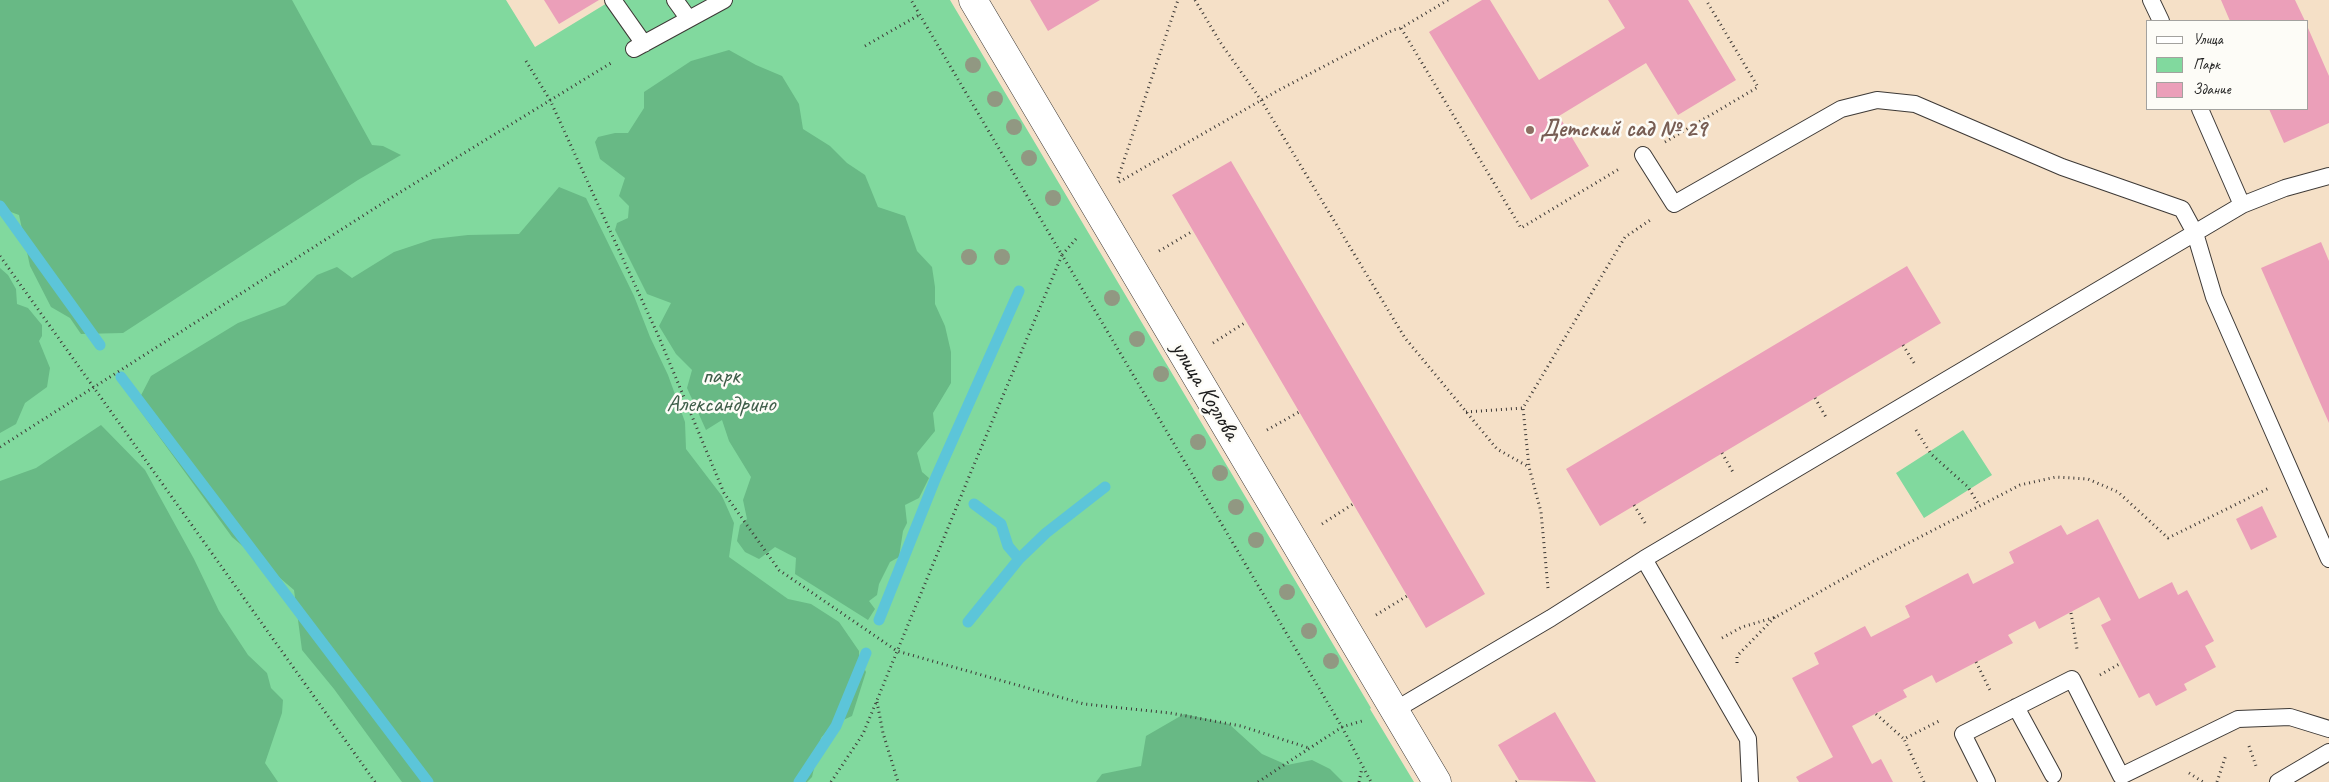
<!DOCTYPE html>
<html>
<head>
<meta charset="utf-8">
<style>
	body { margin:0 }
	#map { position:relative; width:2329px; height:782px; overflow:hidden; background:#f5e0c7; font-family:Caveat,sans-serif }
	canvas { display:block }
	.legend { position:absolute; left:2146px; top:20px; width:162px; height:90px; box-sizing:border-box; background:#fdfcf7; border:1px solid #a3a29f; margin:0; padding:6px 9px; list-style:none; font-size:15px; color:#1c1c1c }
	.legend li { display:flex; align-items:center; gap:10px; height:25px }
	.legend b { width:25px; border:1px solid #a3a29f }
</style>
</head>
<body>
<div id="map">
<canvas width="2329" height="782"></canvas>
<ul class="legend">
<li><b style="height:6px;background:#fff"></b>Улица</li>
<li><b style="height:14px;background:#81d99e"></b>Парк</li>
<li><b style="height:14px;background:#eb9fb9"></b>Здание</li>
</ul>
</div>
<script>
const context = document.querySelector('canvas').getContext('2d');
context.lineJoin = 'round';
function fillPath(path, color) { context.fillStyle = color; context.fill(path, 'evenodd'); }
const shape = rows => new Path2D(rows.map(r => 'M' + r).join(''));
function strokePath(path, color, width, dash) { context.strokeStyle = color; context.lineWidth = width; context.lineCap = dash ? 'butt' : 'round'; context.setLineDash(dash || []); context.stroke(path); }
function drawText(font, color, halo, rows, align = 'center') {
  context.font = font + ' Caveat,sans-serif'; context.lineWidth = 5; context.setLineDash([]); context.textBaseline = 'middle'; context.strokeStyle = halo; context.fillStyle = color; for (const [text, x, y, turn = 0] of rows) {
    context.save(); context.translate(x, y); context.rotate((+turn || 0) * Math.PI / 180); context.textAlign = isNaN(turn) ? turn : align; if (halo) context.strokeText(text, 0, 0); context.fillText(text, 0, 0); context.restore();
  }
}
fillPath(shape([
	[0,0,506,0,535,47,612,0,950,0,1371,708,1370,709,1414,782,0,782],
	[1963,430,1992,475,1924,518,1896,473]
]), '#81d99e');
fillPath(shape([
	[0,0,292,0,372,145,383,146,401,155,358,180,123,333,81,334,70,318,51,307,30,266,19,215,0,208],
	[729,50,756,65,782,76,799,104,803,129,830,146,847,163,865,175,878,207,905,216,917,251,932,267,935,287,935,304,945,326,951,352,951,383,933,413,935,431,917,453,922,472,929,478,919,498,905,505,907,523,903,531,899,557,890,562,879,584,877,595,869,601,875,609,868,620,795,574,796,558,775,547,759,559,745,552,737,541,740,525,747,519,743,500,751,477,729,441,722,420,706,430,687,388,692,370,676,354,659,326,671,303,647,294,615,230,617,223,628,218,629,206,619,196,625,178,600,159,595,142,598,137,615,133,628,133,644,108,644,92,691,61],
	[559,187,586,198,634,296,650,337,668,375,685,422,686,449,722,496,734,523,729,557,788,599,811,604,839,622,859,651,859,658,866,672,852,716,832,725,821,738,812,777,807,782,402,782,334,689,302,650,294,590,232,537,136,405,151,376,238,323,285,305,317,275,337,267,352,278,394,252,433,239,468,235,519,234],
	[0,268,8,275,16,289,17,304,28,308,42,325,42,336,39,341,50,368,47,387,25,403,16,424,0,433],
	[101,425,145,470,194,559,219,611,248,655,267,673,271,688,283,700,282,713,265,763,278,782,0,782,0,481,36,468],
	[1184,714,1229,724,1262,754,1287,765,1312,760,1330,769,1343,782,1096,782,1102,774,1141,766,1146,736]
]), '#68b985');
strokePath(shape([
	[0,206,100,345],
	[121,377,428,782],
	[974,504,1001,524,1008,546,1019,559,1046,533,1105,487],
	[879,620,936,477,1019,291],
	[968,622,1019,559],
	[799,782,836,726,866,653]
]), '#5cc5d9', 11);
fillPath(shape([
	[544,0,599,0,559,24],
	[1030,0,1100,0,1048,31],
	[1482,0,1490,0,1539,80,1625,28,1608,0,1688,0,1736,80,1678,115,1646,63,1559,116,1589,166,1531,200,1429,32],
	[2221,0,2295,0,2305,21,2230,21],
	[2308,28,2329,76,2329,123,2284,143,2269,109,2308,109],
	[1231,161,1485,594,1426,628,1172,195],
	[2321,242,2329,261,2329,423,2261,268],
	[1907,266,1941,323,1600,526,1566,469],
	[2262,506,2277,537,2251,550,2236,519],
	[2098,519,2139,599,2172,582,2178,595,2187,590,2214,641,2205,646,2216,667,2184,684,2187,690,2156,706,2149,693,2139,698,2101,625,2111,620,2099,597,2039,629,2035,621,2008,635,2013,643,1936,683,1932,675,1903,690,1907,697,1852,726,1872,764,1881,759,1893,782,1799,782,1796,777,1833,757,1792,678,1819,664,1814,653,1865,626,1871,637,1910,617,1905,606,1968,573,1973,584,2014,563,2009,552,2061,525,2067,535],
	[1555,712,1596,782,1519,780,1498,745]
]), '#eb9fb9');
const lane = shape([
	[613,0,644,44],
	[675,0,688,18],
	[2151,0,2161,21],
	[634,49,724,0],
	[2200,109,2242,205],
	[1643,155,1674,204,1841,109,1877,100,1915,104,2062,167,2182,209,2195,233,2214,297,2329,559],
	[1644,559,1748,739,1750,782],
	[2016,707,2053,775],
	[1395,710,1551,618,1644,559,2242,205,2285,188,2329,176],
	[1987,782,1963,734,2072,679,2121,776,2238,719,2290,717,2329,729],
	[2278,782,2329,752]
]);
const street = shape([
	[973,0,1437,782]
]);
strokePath(lane, '#3d3936', 18);
strokePath(street, '#3d3936', 29);
strokePath(shape([
	[1195,0,1220,42,1261,100,1405,338,1497,449,1529,467],
	[1448,0,1401,28,1521,228,1619,169],
	[865,46,919,15],
	[526,61,550,100,658,335,724,493,779,570,897,651,1084,704,1170,713,1241,726,1309,748],
	[1665,142,1758,87,1706,0],
	[1118,178,1178,0],
	[1119,182,1279,90,1393,30,1401,28],
	[1076,239,1062,255,1342,727,1371,782],
	[1159,251,1193,231],
	[0,256,375,782],
	[1213,343,1246,322],
	[1903,345,1916,366],
	[1815,398,1827,419],
	[1466,412,1523,408],
	[1267,430,1299,412],
	[1916,430,1931,454,1968,487,1979,505],
	[0,447,394,196,611,63],
	[1722,453,1734,474],
	[1634,505,1647,526],
	[1322,524,1353,504],
	[1548,588,1541,512,1529,467,1523,408,1625,237,1652,219],
	[2071,613,2077,649],
	[1376,615,1407,596],
	[1722,638,1742,627,1776,617,1872,562,2020,485,2056,477,2088,479,2118,492,2168,538,2269,488],
	[1976,662,1990,690],
	[1737,663,1737,656,1775,617],
	[2100,675,2121,663],
	[877,702,883,733,898,782],
	[1876,714,1904,739],
	[2249,746,2256,766],
	[2189,773,2203,782],
	[831,782,863,734,971,472,1062,255,911,0],
	[1258,782,1342,727,1362,721],
	[1359,782,1362,768],
	[1516,782,1519,780],
	[1924,782,1904,739,1939,721],
	[2217,782,2226,755]
]), '#3d3936', 3, [1, 4]);
strokePath(lane, '#fff', 16);
strokePath(street, '#fff', 28);
context.fillStyle = '#919882';
for (const [x, y] of [
	[973,65],
	[995,99],
	[1014,127],
	[1029,158],
	[1053,198],
	[969,257],
	[1002,257],
	[1112,298],
	[1137,339],
	[1161,374],
	[1198,442],
	[1220,473],
	[1236,507],
	[1256,540],
	[1287,592],
	[1309,631],
	[1331,661]
]) { context.beginPath(); context.arc(x, y, 8, 0, 2 * Math.PI); context.fill(); }
for (const [x, y, r, color] of [
	[1530,130,5,"#8d6e63"]
]) { const dot = new Path2D(); dot.arc(x, y, r, 0, 2 * Math.PI); context.fillStyle = color; context.fill(dot); strokePath(dot, '#fdfcf7', 2); }
drawText('bold 24px', '#785e54', '#fdfcf7', [
	["Детский сад № 29",1540,130]
], 'left');
drawText('24px', '#3f5e4a', '#fdfcf7', [
	["парк",721,377],
	["Александрино",721,405]
]);
drawText('24px', '#1c1c1c', '#fdfcf7', [
	["улица Козлова",1205,391,59]
]);
</script>
</body>
</html>
